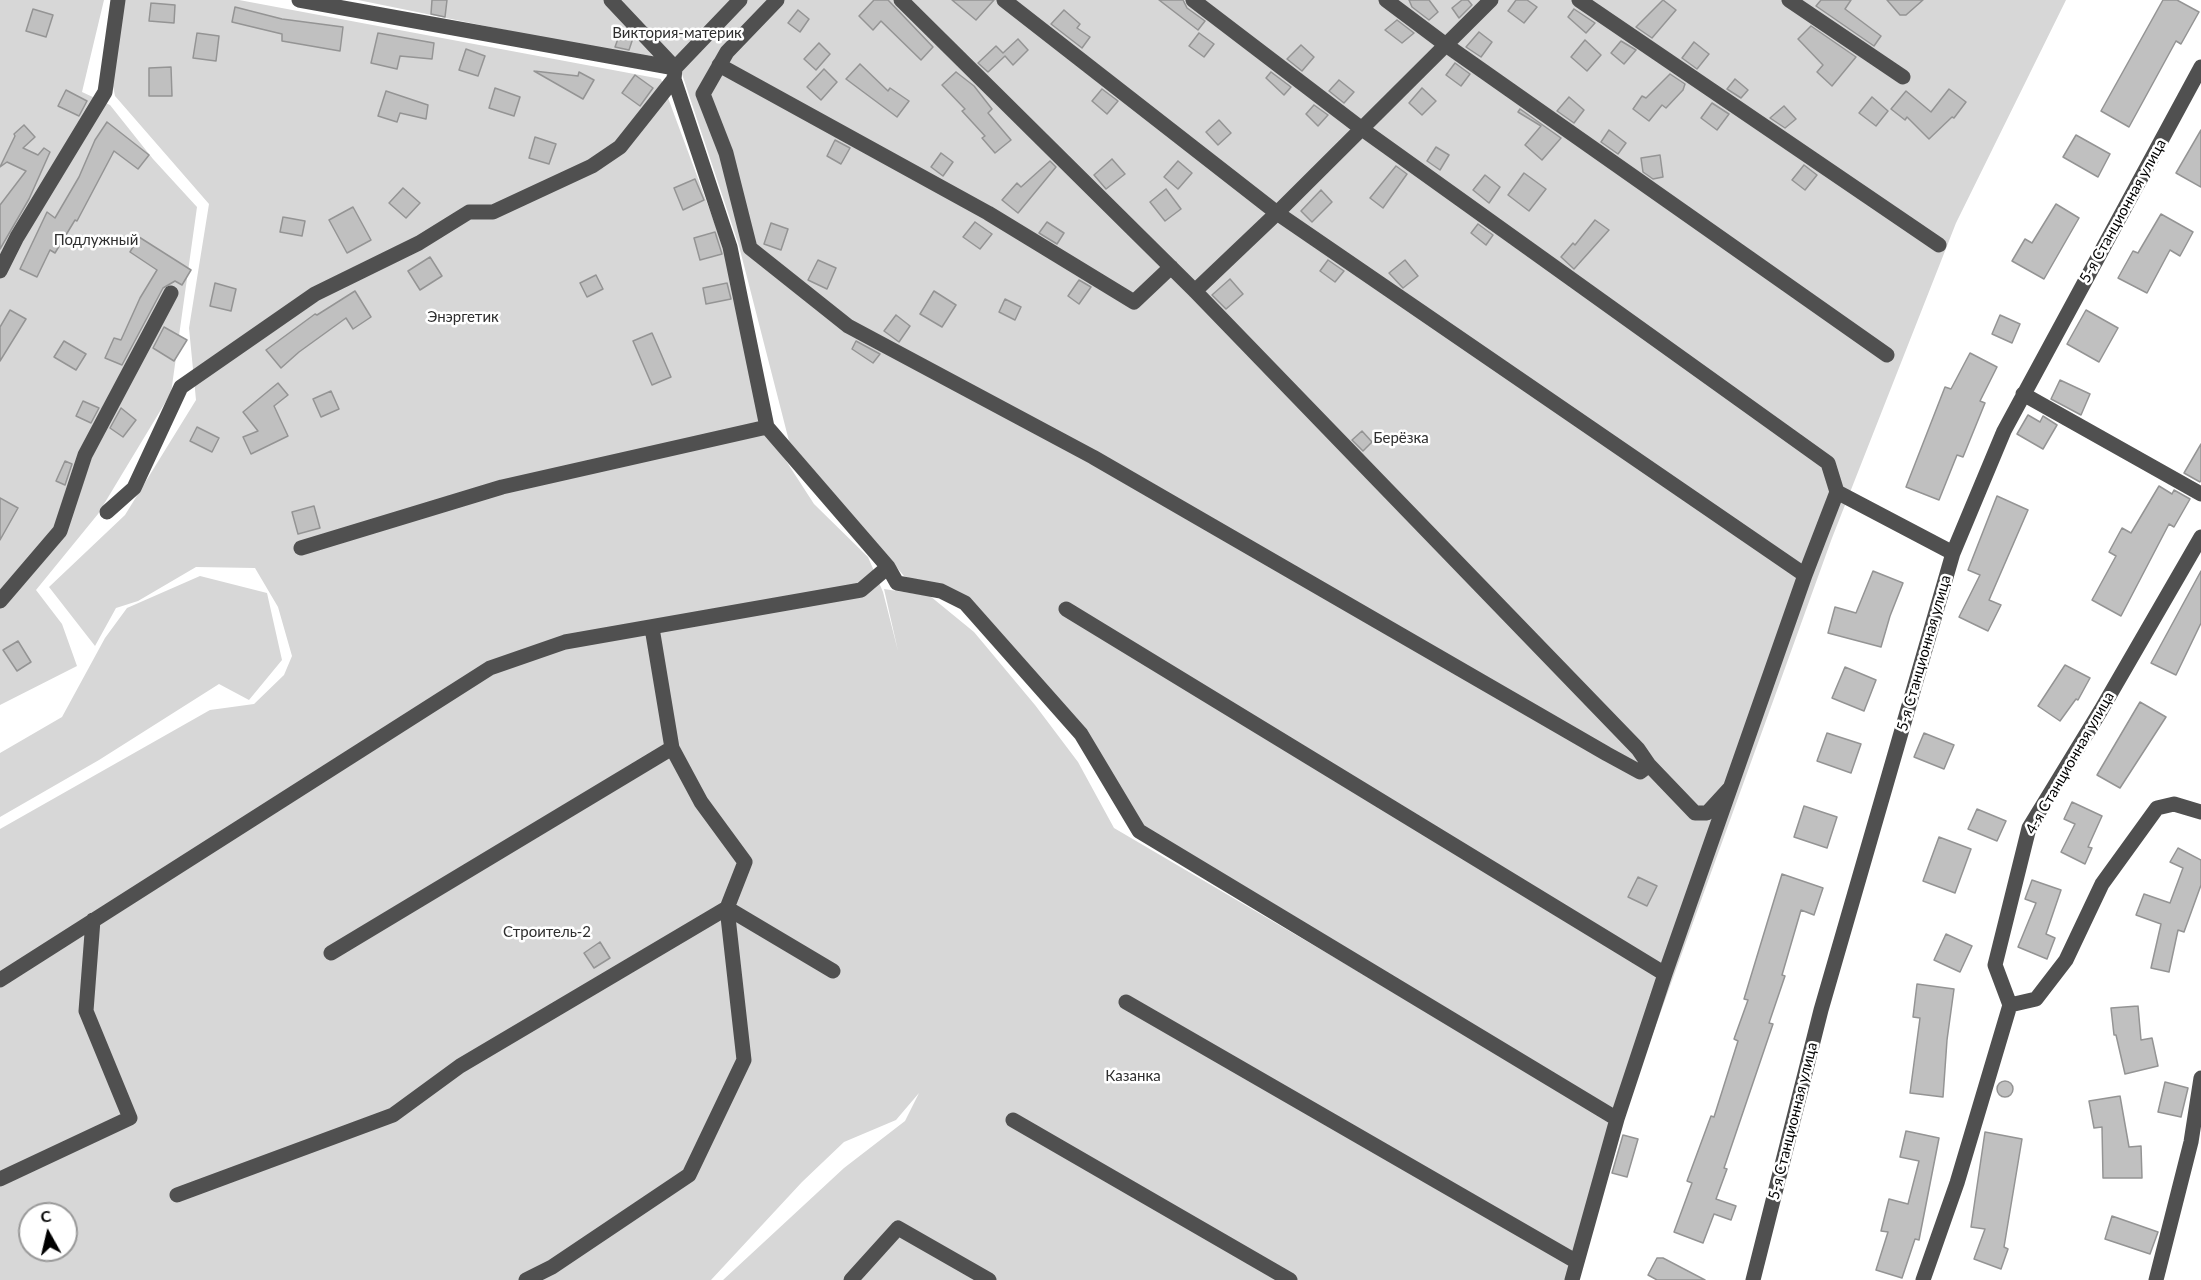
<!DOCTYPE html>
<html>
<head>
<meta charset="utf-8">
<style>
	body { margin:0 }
	#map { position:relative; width:2201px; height:1280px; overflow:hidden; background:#fff; font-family:Lato,sans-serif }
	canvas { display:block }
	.north { position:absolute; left:18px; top:1202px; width:60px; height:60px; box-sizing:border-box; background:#fff; border:2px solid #999; border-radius:50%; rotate:352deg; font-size:16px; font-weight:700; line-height:24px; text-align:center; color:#000 }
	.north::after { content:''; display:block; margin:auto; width:21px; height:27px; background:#000; clip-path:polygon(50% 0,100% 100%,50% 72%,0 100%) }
</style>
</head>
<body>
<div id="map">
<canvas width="2201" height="1280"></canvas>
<div class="north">С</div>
</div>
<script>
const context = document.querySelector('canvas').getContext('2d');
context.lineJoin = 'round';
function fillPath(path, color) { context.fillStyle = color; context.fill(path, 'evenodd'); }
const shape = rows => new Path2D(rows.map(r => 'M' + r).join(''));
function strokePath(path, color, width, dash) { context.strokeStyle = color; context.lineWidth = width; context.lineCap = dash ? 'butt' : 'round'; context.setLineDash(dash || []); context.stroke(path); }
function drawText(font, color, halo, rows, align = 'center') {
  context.font = font + ' Lato,sans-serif'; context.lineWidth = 5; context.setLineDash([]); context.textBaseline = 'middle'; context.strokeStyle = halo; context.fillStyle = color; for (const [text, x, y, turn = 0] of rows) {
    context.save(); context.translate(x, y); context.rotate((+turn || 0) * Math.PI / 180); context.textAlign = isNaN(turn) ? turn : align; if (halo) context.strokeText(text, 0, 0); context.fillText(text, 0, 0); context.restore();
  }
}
fillPath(shape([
	[0,0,104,0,82,92,110,105,153,159,197,207,171,393,98,514,36,590,62,624,77,666,0,705],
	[124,0,239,0,661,79,726,254,770,436,814,504,868,557,883,592,898,651,884,589,930,596,974,632,1035,705,1078,762,1114,828,1611,1120,1567,1280,723,1280,844,1168,905,1121,919,1093,896,1120,844,1142,802,1182,711,1280,0,1280,0,829,210,710,254,704,284,675,292,656,278,607,255,568,196,567,138,601,116,608,95,646,49,587,125,515,196,400,189,328,209,204,115,96,111,76],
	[30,1214,66,1214,66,1250,30,1250],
	[358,0,2066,0,1956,223,1832,538,1622,1119,1123,814,1073,729,954,596,904,576,789,441,739,246,682,74,667,63],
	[200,576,267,593,282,660,249,700,219,684,99,760,0,817,0,753,62,717,105,638,127,608]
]), '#d7d7d7');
const building = shape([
	[432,0,447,0,445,17,431,14,432,0],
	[874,0,888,0,933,47,921,60,881,21,873,30,859,16,874,0],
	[952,0,994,0,976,20,952,0],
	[1159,0,1183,0,1187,8,1205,21,1198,30,1159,0],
	[1409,0,1429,0,1438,12,1429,20,1412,7,1409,0],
	[1462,0,1468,0,1472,5,1459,18,1452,8,1462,0],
	[1516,0,1527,0,1537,7,1524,23,1508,11,1516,0],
	[1663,0,1676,10,1652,38,1636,27,1663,0],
	[1821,0,1851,0,1845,9,1881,36,1874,46,1816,6,1821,0],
	[1887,0,1923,0,1906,15,1900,15,1887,0],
	[2163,0,2177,0,2199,12,2181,44,2176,41,2129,127,2101,111,2163,0],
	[151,3,175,5,174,23,149,21,151,3],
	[235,7,282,19,343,27,340,51,282,41,282,34,232,22,235,7],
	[33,9,53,15,46,37,26,31,33,9],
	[1574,9,1595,23,1586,33,1568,17,1574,9],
	[798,10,809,19,800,32,788,23,798,10],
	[1064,10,1080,24,1077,28,1090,37,1082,48,1051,24,1064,10],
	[1397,20,1414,33,1402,43,1385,30,1397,20],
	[1811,26,1856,57,1832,86,1817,72,1823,65,1798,39,1811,26],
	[1479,32,1492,42,1481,57,1466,47,1479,32],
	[197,33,219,36,216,61,193,58,197,33],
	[378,33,434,43,432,59,400,56,397,69,371,63,378,33],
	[620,33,633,38,629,50,615,47,620,33],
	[1199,33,1214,44,1204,57,1189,46,1199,33],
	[1018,39,1028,50,1013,65,1005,56,988,72,978,63,996,46,1003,53,1018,39],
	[1585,40,1601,55,1587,71,1571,57,1585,40],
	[1621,41,1636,50,1624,64,1611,53,1621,41],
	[1694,42,1709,54,1697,69,1682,58,1694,42],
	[819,43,830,54,816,70,804,59,819,43],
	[1301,45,1314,57,1302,71,1287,59,1301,45],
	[466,49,485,56,478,76,459,70,466,49],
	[1455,63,1470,74,1461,86,1446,75,1455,63],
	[860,64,888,91,890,88,909,101,897,117,846,79,860,64],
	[171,67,172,96,149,96,149,68,171,67],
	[824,69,837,82,821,100,807,87,824,69],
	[534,71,578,76,579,72,594,80,583,99,534,71],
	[956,72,974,86,992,109,988,113,1011,140,995,153,982,138,985,136,962,111,965,109,942,85,956,72],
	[1271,72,1291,87,1284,95,1266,78,1271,72],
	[1670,74,1685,84,1683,90,1666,108,1662,105,1649,121,1633,109,1642,96,1646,98,1670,74],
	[635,75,653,88,640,106,622,93,635,75],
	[1735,79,1748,90,1741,98,1727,89,1735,79],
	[1339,80,1354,92,1344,103,1329,91,1339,80],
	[495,88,520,97,514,116,489,108,495,88],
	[1422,88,1436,101,1422,115,1409,103,1422,88],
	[1102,89,1118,101,1107,114,1092,101,1102,89],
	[1949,89,1966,102,1954,118,1952,117,1929,139,1907,117,1905,120,1891,109,1906,91,1931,112,1949,89],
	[66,90,87,101,79,116,58,106,66,90],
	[386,91,428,105,426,119,400,113,397,122,378,116,386,91],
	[1569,97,1584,110,1574,123,1557,111,1569,97],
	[1872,97,1888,111,1876,126,1859,113,1872,97],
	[1712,103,1729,114,1717,130,1701,118,1712,103],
	[1314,105,1328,115,1318,126,1306,114,1314,105],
	[1784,106,1796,119,1785,128,1770,118,1784,106],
	[1520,109,1561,138,1542,160,1525,145,1541,126,1518,112,1520,109],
	[1219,120,1231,133,1218,145,1206,132,1219,120],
	[107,122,149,155,138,169,114,151,77,221,75,220,55,253,50,250,37,277,20,269,47,212,55,218,79,177,95,140,107,122],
	[24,125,35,137,23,148,38,155,44,148,50,152,29,199,0,249,0,205,26,171,7,162,0,167,15,136,14,134,24,125],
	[1609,130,1626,143,1618,154,1601,142,1609,130],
	[2201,130,2201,187,2176,173,2201,130],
	[2076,135,2110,154,2098,177,2063,157,2076,135],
	[535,137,556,144,549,164,529,158,535,137],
	[835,140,850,148,841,164,827,156,835,140],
	[1436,147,1449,155,1440,170,1427,161,1436,147],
	[941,153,953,162,943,176,931,167,941,153],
	[1660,155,1663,177,1653,179,1643,172,1641,158,1660,155],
	[1112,159,1125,174,1106,189,1094,175,1112,159],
	[1050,161,1056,167,1018,213,1002,200,1017,183,1021,187,1050,161],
	[1178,161,1192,173,1178,189,1164,177,1178,161],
	[1804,165,1817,175,1805,190,1792,180,1804,165],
	[1396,166,1407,174,1383,208,1370,198,1396,166],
	[1524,173,1546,189,1529,211,1508,195,1524,173],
	[1485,175,1500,187,1489,203,1473,190,1485,175],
	[695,179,704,200,683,210,674,188,695,179],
	[403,188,420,203,406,218,389,203,403,188],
	[1166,189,1181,209,1165,221,1150,202,1166,189],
	[1321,190,1332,202,1312,222,1301,211,1321,190],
	[2056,204,2079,218,2044,279,2012,261,2025,239,2032,243,2056,204],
	[353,207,371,240,347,253,329,220,353,207],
	[2161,214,2193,232,2180,256,2170,250,2147,293,2118,278,2133,251,2138,253,2161,214],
	[283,217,305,221,302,236,280,232,283,217],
	[1595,220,1609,230,1574,269,1561,257,1573,243,1575,245,1595,220],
	[975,222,992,234,980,249,963,237,975,222],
	[1047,222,1064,233,1057,244,1039,233,1047,222],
	[771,223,788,229,781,250,764,244,771,223],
	[1478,224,1493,235,1486,245,1471,233,1478,224],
	[715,232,722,254,700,260,694,238,715,232],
	[139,237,191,270,182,285,175,281,163,288,122,365,105,358,114,338,121,340,140,298,157,270,130,252,139,237],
	[430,257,442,276,420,290,408,271,430,257],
	[818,260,836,268,827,289,808,280,818,260],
	[1328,260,1344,271,1335,282,1320,271,1328,260],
	[1405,260,1418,276,1403,288,1389,273,1405,260],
	[596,275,603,289,587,297,580,283,596,275],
	[1230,279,1243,294,1226,309,1212,295,1230,279],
	[1079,280,1091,287,1079,304,1068,296,1079,280],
	[215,283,236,289,231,311,210,306,215,283],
	[727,283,731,299,706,304,703,288,727,283],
	[355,291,371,317,353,329,346,318,299,352,281,368,266,350,315,314,317,315,355,291],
	[934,291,956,305,942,327,920,314,934,291],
	[1005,299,1021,307,1015,320,999,312,1005,299],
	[10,310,26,319,0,361,0,327,10,310],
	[2086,310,2118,328,2099,362,2067,344,2086,310],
	[896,315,910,326,899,342,884,331,896,315],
	[2000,315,2020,324,2012,343,1992,334,2000,315],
	[164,327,187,340,174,361,153,348,164,327],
	[652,333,671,377,652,385,633,341,652,333],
	[64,341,86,354,76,370,54,357,64,341],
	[856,341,880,354,873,363,852,349,856,341],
	[1970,353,1997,367,1980,401,1985,403,1963,457,1957,455,1939,500,1906,487,1945,387,1951,389,1970,353],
	[2060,380,2090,394,2081,415,2051,399,2060,380],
	[278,383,288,395,274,406,288,436,251,454,243,437,258,431,243,412,278,383],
	[331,391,339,409,321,417,313,399,331,391],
	[83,401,99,408,91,423,76,416,83,401],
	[121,408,136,420,123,437,110,428,121,408],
	[2028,415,2040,422,2043,416,2057,425,2043,449,2017,434,2028,415],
	[197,427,219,438,212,452,190,441,197,427],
	[1362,431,1372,442,1363,451,1352,440,1362,431],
	[2201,444,2201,480,2200,482,2184,473,2201,444],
	[65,461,72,464,65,485,56,481,65,461],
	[2159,486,2172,494,2174,490,2190,499,2174,527,2169,524,2121,616,2092,600,2116,556,2109,552,2122,528,2131,533,2159,486],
	[1997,496,2028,510,1989,600,2001,605,1988,631,1959,617,1980,575,1968,570,1997,496],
	[0,498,18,508,0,540,0,498],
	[314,506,320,528,298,534,292,512,314,506],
	[1873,571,1903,583,1890,616,1881,647,1828,633,1835,607,1856,613,1873,571],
	[2201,571,2201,623,2176,675,2151,663,2201,571],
	[18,641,31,662,17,671,3,650,18,641],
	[2065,665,2090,678,2078,700,2076,699,2060,721,2038,706,2065,665],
	[1845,667,1876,680,1864,711,1832,698,1845,667],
	[2140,702,2166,717,2120,788,2097,775,2140,702],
	[1827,733,1861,744,1851,773,1817,761,1827,733],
	[1924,733,1954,745,1944,769,1914,757,1924,733],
	[2072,802,2102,816,2088,847,2092,848,2085,864,2061,852,2075,824,2064,819,2072,802],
	[1804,806,1837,817,1827,848,1794,837,1804,806],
	[1977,809,2006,821,1997,841,1968,829,1977,809],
	[1939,837,1971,849,1955,893,1923,881,1939,837],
	[2178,848,2201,860,2201,885,2184,932,2178,930,2169,972,2151,968,2161,924,2136,915,2144,894,2170,903,2183,868,2170,862,2178,848],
	[1782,874,1823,888,1814,915,1801,910,1782,975,1785,976,1769,1023,1773,1024,1724,1168,1727,1169,1716,1199,1736,1206,1731,1220,1714,1214,1703,1243,1674,1232,1692,1183,1687,1181,1711,1116,1714,1117,1738,1041,1734,1039,1748,1000,1744,999,1782,874],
	[1638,877,1657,886,1647,906,1628,897,1638,877],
	[2032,880,2061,890,2046,934,2055,938,2047,959,2018,947,2036,903,2025,899,2032,880],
	[1946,934,1972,946,1960,972,1934,960,1946,934],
	[600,942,610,958,594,968,584,953,600,942],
	[1917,984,1954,989,1947,1040,1943,1097,1910,1093,1920,1018,1913,1017,1917,984],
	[2138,1006,2141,1040,2152,1038,2158,1066,2125,1074,2116,1035,2114,1035,2111,1008,2138,1006],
	'1997 1089a8 8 0 1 1 16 0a8 8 0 1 1-16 0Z',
	[2165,1082,2188,1088,2181,1117,2158,1112,2165,1082],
	[2120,1096,2129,1147,2141,1146,2142,1178,2103,1178,2102,1127,2094,1128,2089,1101,2120,1096],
	[1906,1131,1939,1138,1919,1240,1915,1239,1902,1278,1876,1270,1888,1232,1881,1231,1889,1199,1908,1204,1919,1161,1900,1157,1906,1131],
	[1985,1132,2022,1139,2004,1247,2008,1249,2001,1269,1974,1259,1985,1229,1971,1227,1985,1132],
	[1623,1135,1638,1139,1627,1177,1612,1173,1623,1135],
	[2112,1216,2158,1232,2150,1254,2105,1239,2112,1216],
	[1657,1258,1663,1258,1705,1280,1657,1280,1648,1275,1657,1258]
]);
fillPath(building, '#c0c0c0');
strokePath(building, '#949494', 1.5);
strokePath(shape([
	[299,0,675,68],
	[611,0,675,68],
	[740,0,675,68,674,79,730,247,767,427,888,567,897,583,941,591,965,603,1081,734,1139,831,1617,1119],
	[777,0,727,52,703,94,726,153,750,248,848,326,1093,457,1607,754,1640,772,1649,765],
	[901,0,1195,291,1638,749,1649,765,1695,813,1707,813,1729,789],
	[1004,0,1277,213,1805,575],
	[1193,0,1362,129,1828,463,1837,492],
	[1386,0,1446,45,1887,355],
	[1579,0,1939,245],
	[1789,0,1903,77],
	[719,65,988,213,1134,302,1171,267],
	[0,271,17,237,105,92,118,0],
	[1195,291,1277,213,1491,0],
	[2023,394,2201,494],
	[107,512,134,488,181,387,315,294,419,243,469,212,493,212,592,166,620,147,674,79],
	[301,548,502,487,767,427],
	[0,601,60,531,85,455,171,293],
	[1066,609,1665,974],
	[331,953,672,748],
	[0,980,490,668,565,642,861,590,888,567],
	[1126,1002,1577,1262],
	[2010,1005,2036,999,2066,960,2102,884,2157,808,2174,804,2201,812],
	[1013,1120,1290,1280],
	[0,1179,130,1118,86,1011,93,920],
	[177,1195,393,1115,460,1066,727,908,833,971],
	[526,1280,552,1267,689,1175,744,1060,727,908,745,862,701,802,672,748,652,628],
	[851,1280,898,1228,989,1280],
	[1572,1280,1617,1119,1665,974,1805,575,1837,492,1953,553],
	[1753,1280,1821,1010,1953,553,2004,431,2201,67],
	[1923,1280,1957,1183,2010,1005,1995,965,2029,828,2101,710,2201,537],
	[2156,1280,2191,1142,2201,1078]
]), '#505050', 15);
drawText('15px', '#2e2e2e', '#fff', [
	["Виктория-материк",677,33],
	["Подлужный",96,240],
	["Энэргетик",463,317],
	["Берёзка",1401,438],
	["Строитель-2",547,932],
	["Казанка",1133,1076]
]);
drawText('15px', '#000', '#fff', [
	["5-я Станционная улица",2123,211,-61],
	["5-я Станционная улица",1924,653,-74],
	["4-я Станционная улица",2070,763,-60],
	["5-я Станционная улица",1793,1121,-76]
]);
</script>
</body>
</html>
